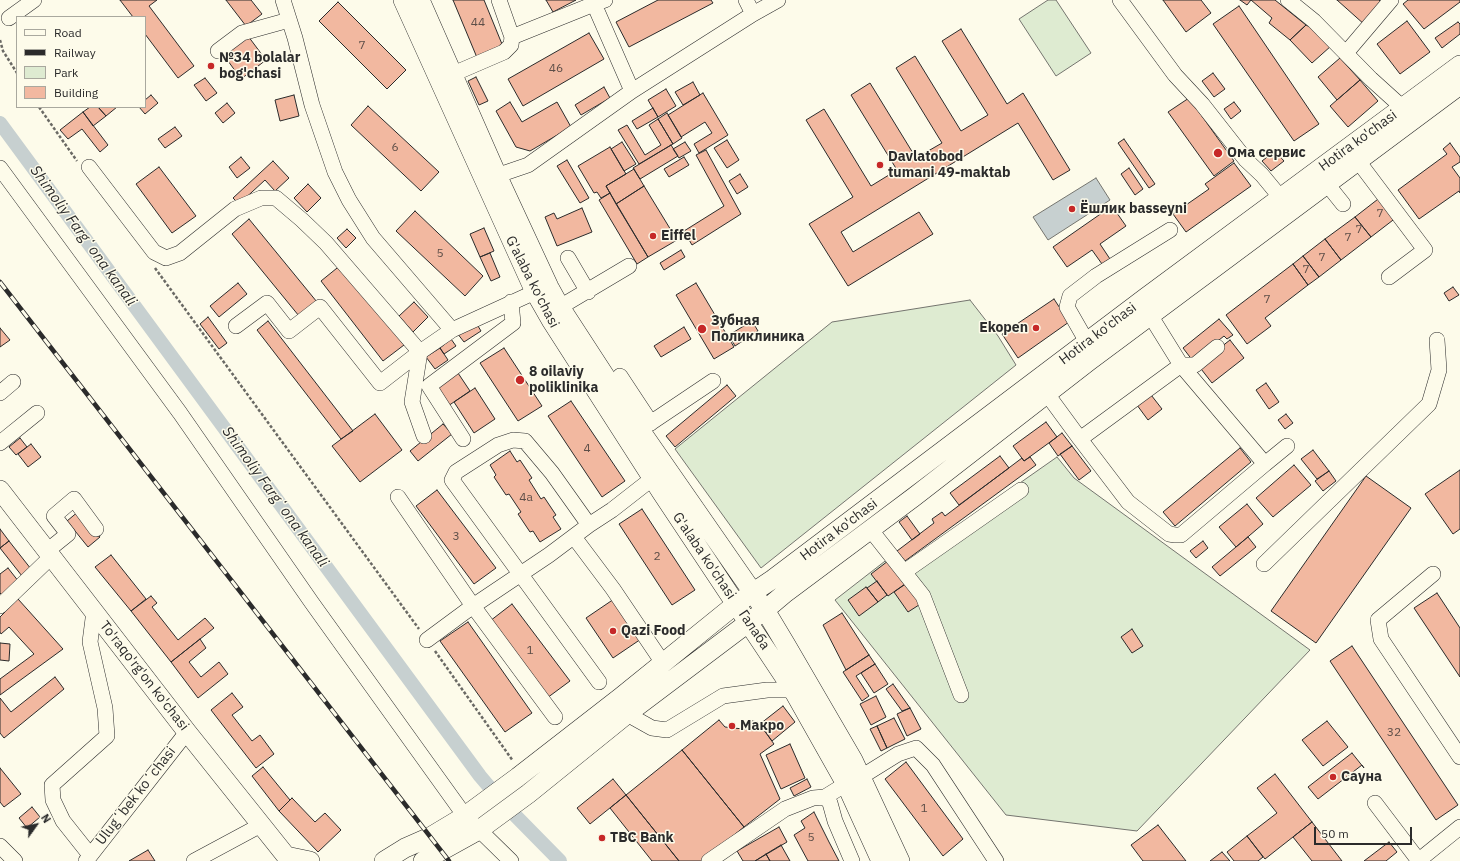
<!DOCTYPE html>
<html>
<head>
<meta charset="utf-8">
<style>
	body { margin:0 }
	#map { position:relative; width:1460px; height:861px; overflow:hidden; background:#fdfbea; font-family:"IBM Plex Sans",sans-serif }
	canvas { display:block }
	.legend { position:absolute; left:16px; top:16px; width:130px; height:92px; box-sizing:border-box; background:#fdfbea; border:1px solid #a9a89e; margin:0; padding:5px 7px; list-style:none; font-size:12px; color:#2b2b2b }
	.legend li { display:flex; align-items:center; gap:8px; height:20px }
	.legend b { width:20px; border:1px solid #a9a89e }
	.north { position:absolute; left:16px; top:805px; width:40px; height:40px; -webkit-text-stroke:3px #fdfbea; paint-order:stroke; rotate:57deg; font-size:11px; font-weight:700; line-height:16px; text-align:center; color:#2b2b2b }
	.north::after { content:''; display:block; margin:auto; width:14px; height:18px; background:#2b2b2b; clip-path:polygon(50% 0,100% 100%,50% 72%,0 100%) }
	.scale { position:absolute; left:1314px; top:827px; width:98px; height:18px; box-sizing:border-box; border:2px solid #2b2b2b; border-top:0; padding-left:5px; font-size:12px; line-height:14px; white-space:nowrap; color:#2b2b2b; -webkit-text-stroke:3px #fdfbea; paint-order:stroke }
</style>
</head>
<body>
<div id="map">
<canvas width="1460" height="861"></canvas>
<ul class="legend">
<li><b style="height:5px;background:#fdfbea"></b>Road</li>
<li><b style="height:5px;background:#2b2b2b"></b>Railway</li>
<li><b style="height:11px;background:#deebd1"></b>Park</li>
<li><b style="height:11px;background:#f2b8a0"></b>Building</li>
</ul>
<div class="north">N</div>
<div class="scale">50 m</div>
</div>
<script>
const context = document.querySelector('canvas').getContext('2d');
context.lineJoin = 'round';
function fillPath(path, color) { context.fillStyle = color; context.fill(path, 'evenodd'); }
const shape = rows => new Path2D(rows.map(r => 'M' + r).join(''));
function strokePath(path, color, width, dash) { context.strokeStyle = color; context.lineWidth = width; context.lineCap = dash ? 'butt' : 'round'; context.setLineDash(dash || []); context.stroke(path); }
function drawText(font, color, halo, rows, align = 'center') {
  context.font = font + ' "IBM Plex Sans",sans-serif'; context.lineWidth = 3; context.setLineDash([]); context.textBaseline = 'middle'; context.strokeStyle = halo; context.fillStyle = color; for (const [text, x, y, turn = 0] of rows) {
    context.save(); context.translate(x, y); context.rotate((+turn || 0) * Math.PI / 180); context.textAlign = isNaN(turn) ? turn : align; if (halo) context.strokeText(text, 0, 0); context.fillText(text, 0, 0); context.restore();
  }
}
const green = shape([
	[1048,0,1056,0,1091,53,1056,76,1019,19,1048,0],
	[970,300,998,336,1016,365,761,568,675,449,832,322,970,300],
	[1057,457,1074,478,1310,650,1137,831,1006,815,835,600,889,558,900,567,1057,457]
]);
fillPath(green, '#deebd1');
strokePath(green, '#74746e', 1);
const water = shape([
	[1096,178,1110,200,1048,240,1033,217,1096,178]
]);
fillPath(water, '#c7d0d0');
strokePath(water, '#74746e', 1);
strokePath(shape([
	[0,123,480,776,502,802,560,861]
]), '#c7d0d0', 14);
const building = shape([
	[120,0,157,0,149,6,194,66,178,78,145,34,145,17,133,17,120,0],
	[226,0,251,0,262,14,246,26,226,0],
	[453,0,484,0,504,49,478,60,453,0],
	[546,0,576,0,553,12,546,0],
	[658,0,711,0,713,3,629,47,616,22,658,0],
	[1163,0,1201,0,1211,13,1186,32,1163,0],
	[1240,0,1275,0,1306,25,1290,40,1269,23,1272,18,1251,0,1247,5,1240,0],
	[1337,0,1379,0,1383,4,1365,25,1337,0],
	[1408,0,1460,0,1460,2,1424,29,1403,4,1408,0],
	[338,2,406,70,387,89,319,21,338,2],
	[1239,6,1319,124,1294,141,1213,24,1239,6],
	[1407,21,1430,52,1400,74,1377,44,1407,21],
	[1458,22,1460,24,1460,34,1442,48,1435,38,1458,22],
	[1310,24,1331,46,1312,63,1290,40,1306,25,1308,26,1310,24],
	[961,29,1007,104,1023,93,1070,170,1053,180,1018,123,841,232,853,252,919,212,933,234,848,286,809,224,853,197,806,120,824,109,871,186,897,170,851,95,870,83,916,158,942,143,896,68,915,56,961,131,988,115,942,41,961,29],
	[589,33,604,59,523,106,508,79,589,33],
	[248,36,266,60,241,79,223,54,248,36],
	[1340,58,1360,80,1337,100,1318,77,1340,58],
	[1213,73,1225,89,1214,97,1202,81,1213,73],
	[476,77,488,101,479,105,468,81,476,77],
	[205,78,217,93,206,101,194,85,205,78],
	[1360,80,1378,101,1348,127,1330,106,1360,80],
	[693,82,700,95,683,105,675,92,693,82],
	[604,87,610,98,581,115,575,105,604,87],
	[666,89,676,106,658,117,648,100,666,89],
	[703,93,728,135,699,153,694,144,712,133,705,122,681,137,668,115,703,93],
	[151,95,158,103,145,114,139,107,145,107,145,100,151,95],
	[294,95,299,116,280,121,275,100,294,95],
	[1189,98,1234,161,1214,176,1168,112,1189,98],
	[510,102,522,122,557,102,571,127,530,151,516,147,496,111,510,102],
	[1234,102,1241,111,1231,119,1224,109,1234,102],
	[227,103,235,113,223,123,215,113,227,103],
	[368,106,439,172,421,191,351,125,368,106],
	[90,107,98,107,106,116,93,126,83,112,90,107],
	[98,107,117,107,106,116,98,107],
	[653,108,658,117,637,129,632,121,653,108],
	[83,112,108,145,100,152,82,129,68,139,60,130,83,112],
	[667,113,682,138,673,144,658,119,667,113],
	[658,119,673,144,639,164,618,130,627,125,645,155,661,145,649,125,658,119],
	[175,127,182,136,165,148,158,139,175,127],
	[1124,139,1155,184,1149,188,1118,143,1124,139],
	[727,140,739,160,727,168,714,148,727,140],
	[622,142,636,164,624,171,611,149,622,142],
	[685,142,691,151,679,158,673,149,685,142],
	[1450,143,1460,157,1460,162,1452,167,1460,178,1460,193,1459,191,1419,219,1398,190,1447,154,1443,149,1450,143],
	[671,145,678,156,640,179,633,168,671,145],
	[610,147,626,174,606,186,610,193,601,198,597,192,594,193,578,166,610,147],
	[706,150,741,214,692,245,684,231,724,206,696,155,706,150],
	[1275,151,1284,161,1271,171,1262,161,1275,151],
	[241,157,250,168,237,178,229,167,241,157],
	[684,157,689,165,669,177,664,169,684,157],
	[567,160,589,198,580,203,557,166,567,160],
	[273,161,289,178,275,191,265,180,239,204,233,198,273,161],
	[1234,163,1251,186,1186,232,1173,214,1209,189,1205,184,1234,163],
	[159,167,196,216,172,233,136,184,159,167],
	[1129,168,1143,189,1135,195,1121,174,1129,168],
	[634,169,644,186,616,204,606,186,634,169],
	[740,174,748,187,737,194,729,181,740,174],
	[308,184,321,198,307,212,294,198,308,184],
	[644,186,677,240,648,257,616,204,644,186],
	[610,193,648,257,637,264,599,200,610,193],
	[1382,196,1397,217,1371,237,1355,217,1382,196],
	[1112,206,1126,226,1100,244,1110,259,1102,264,1092,250,1067,267,1053,247,1112,206],
	[582,208,592,232,557,246,545,217,554,213,557,219,582,208],
	[415,211,483,276,465,296,396,231,415,211],
	[1355,217,1371,237,1341,260,1325,239,1355,217],
	[249,219,317,302,299,316,232,234,249,219],
	[484,228,494,251,480,257,470,234,484,228],
	[347,229,356,238,346,248,337,238,347,229],
	[1325,239,1341,260,1319,277,1303,256,1325,239],
	[681,250,685,257,664,270,660,263,681,250],
	[490,253,500,277,491,281,480,257,490,253],
	[1303,256,1319,277,1308,285,1293,264,1303,256],
	[342,264,404,345,383,361,321,281,342,264],
	[1293,264,1308,285,1265,318,1271,326,1247,344,1226,315,1293,264],
	[238,283,247,294,219,317,210,306,238,283],
	[696,283,734,347,714,359,676,295,696,283],
	[1453,287,1459,295,1449,301,1444,293,1453,287],
	[1054,299,1069,322,1018,358,1002,334,1054,299],
	[414,302,428,317,413,332,399,316,414,302],
	[208,317,227,343,219,349,200,324,208,317],
	[1219,319,1233,335,1227,339,1224,336,1193,361,1183,348,1219,319],
	[268,321,353,431,341,439,257,330,268,321],
	[475,321,481,331,464,342,457,333,475,321],
	[752,321,758,331,735,346,729,335,752,321],
	[684,327,691,339,661,357,654,346,684,327],
	[0,328,10,340,0,347,0,328],
	[451,339,456,346,444,354,440,348,451,339],
	[1230,340,1244,358,1212,383,1198,365,1230,340],
	[440,348,448,360,435,369,426,357,440,348],
	[504,348,542,406,518,421,480,363,504,348],
	[456,370,470,391,448,406,434,384,456,370],
	[1266,383,1279,402,1269,409,1256,390,1266,383],
	[727,385,736,396,675,447,666,436,727,385],
	[475,388,495,419,474,433,454,402,475,388],
	[1148,391,1162,409,1148,420,1134,401,1148,391],
	[571,401,625,481,602,497,548,416,571,401],
	[375,414,402,450,360,482,332,446,375,414],
	[1286,414,1293,423,1285,429,1278,420,1286,414],
	[1046,422,1057,437,1024,461,1013,446,1046,422],
	[443,424,452,434,418,461,410,451,443,424],
	[1062,433,1072,446,1058,456,1049,443,1062,433],
	[20,438,27,447,16,455,9,447,20,438],
	[31,444,41,457,28,467,18,454,31,444],
	[1072,446,1091,471,1079,480,1060,454,1072,446],
	[1240,448,1251,462,1175,526,1163,512,1240,448],
	[1313,450,1329,471,1317,479,1301,459,1313,450],
	[510,451,517,462,520,460,532,478,529,480,541,499,544,497,556,515,553,517,561,529,540,542,533,531,530,532,518,514,521,512,509,494,506,495,494,477,496,475,490,465,510,451],
	[1000,456,1009,468,959,505,950,493,1000,456],
	[1030,457,1036,465,905,561,897,551,934,523,932,519,942,512,945,516,1022,458,1024,461,1030,457],
	[1294,465,1311,485,1273,517,1256,498,1294,465],
	[1460,470,1460,529,1453,534,1425,494,1460,470],
	[1329,471,1336,481,1323,491,1315,481,1329,471],
	[1366,476,1411,508,1316,643,1271,611,1366,476],
	[437,490,496,568,474,584,416,506,437,490],
	[1247,504,1263,524,1236,547,1219,527,1247,504],
	[642,509,695,590,672,605,619,524,642,509],
	[79,511,100,537,88,547,67,521,79,511],
	[907,516,920,534,912,540,899,522,907,516],
	[0,529,9,541,0,548,0,529],
	[1248,537,1256,547,1220,576,1212,567,1248,537],
	[9,541,31,569,22,576,0,548,9,541],
	[1203,541,1208,548,1196,558,1190,551,1203,541],
	[111,555,146,599,131,611,95,567,111,555],
	[888,561,905,584,888,596,871,574,888,561],
	[8,568,19,582,2,595,0,593,0,574,8,568],
	[877,581,887,595,878,602,867,588,877,581],
	[907,583,922,603,908,612,894,592,907,583],
	[866,587,878,602,859,616,848,600,866,587],
	[1437,593,1460,628,1460,677,1414,608,1437,593],
	[151,596,157,603,152,607,178,640,205,618,214,628,171,662,131,611,151,596],
	[617,597,644,637,613,658,586,618,617,597],
	[18,599,63,649,0,695,0,679,34,654,9,627,1,634,0,632,0,617,18,599],
	[512,604,570,681,547,698,490,621,512,604],
	[842,613,869,655,846,670,823,625,842,613],
	[468,622,532,713,505,732,440,641,468,622],
	[1132,629,1143,646,1132,653,1121,637,1132,629],
	[200,639,206,648,189,662,201,677,219,662,228,674,198,698,171,662,200,639],
	[0,643,10,644,9,661,0,660,0,643],
	[1352,646,1458,805,1436,820,1330,661,1352,646],
	[869,655,875,664,856,676,869,696,862,701,843,672,869,655],
	[875,664,888,684,874,693,861,673,875,664],
	[55,677,64,689,4,738,0,733,0,698,11,712,55,677],
	[893,684,910,708,902,711,886,689,893,684],
	[232,693,243,707,232,715,252,741,260,735,274,754,256,768,211,710,232,693],
	[876,696,886,717,871,725,860,704,876,696],
	[783,706,795,722,772,741,760,724,783,706],
	[910,708,921,729,907,736,897,714,910,708],
	[894,718,905,739,887,748,877,726,894,718],
	[719,720,725,727,752,730,752,721,758,722,774,744,760,754,780,799,744,827,682,750,719,720],
	[1327,721,1348,747,1323,766,1302,740,1327,721],
	[877,726,887,748,881,751,870,729,877,726],
	[790,744,805,778,781,789,766,755,790,744],
	[682,750,744,827,702,861,679,861,626,795,682,750],
	[1352,753,1364,768,1362,765,1318,799,1308,787,1352,753],
	[906,762,963,839,943,856,885,779,906,762],
	[263,767,290,800,279,811,252,776,263,767],
	[0,768,21,794,4,807,0,802,0,768],
	[1275,774,1312,822,1265,859,1247,836,1277,813,1257,788,1275,774],
	[613,779,626,795,590,824,577,808,613,779],
	[807,779,811,787,794,796,790,788,807,779],
	[626,795,679,861,652,861,610,808,626,795],
	[292,798,315,822,325,813,341,830,318,852,279,811,292,798],
	[32,807,40,817,27,828,19,818,32,807],
	[814,812,829,842,839,861,808,861,794,835,805,828,801,821,814,812],
	[1312,822,1342,861,1312,861,1293,837,1312,822],
	[1158,825,1186,861,1143,861,1131,845,1158,825],
	[779,827,787,842,755,861,743,861,737,851,779,827],
	[1247,836,1263,857,1258,861,1234,861,1227,852,1247,836],
	[1389,842,1397,852,1386,861,1364,861,1389,842],
	[781,845,790,861,770,861,766,854,781,845],
	[148,850,155,861,129,861,148,850],
	[1222,852,1230,861,1210,861,1222,852],
	[766,854,770,861,755,861,766,854]
]);
fillPath(building, '#f2b8a0');
strokePath(building, '#2b2b2b', 1);
const minor = shape([
	[283,0,295,38,312,105,335,172,349,200,373,238,452,330],
	[605,0,594,4,632,91],
	[746,0,753,14],
	[1120,0,1175,75,1202,104,1246,160,1262,175,1281,198],
	[1288,0,1314,21,1371,79,1403,108],
	[9,18,34,0],
	[512,37,594,4,592,0],
	[218,51,242,33,289,20],
	[1346,53,1391,0],
	[453,74,504,52,511,45,512,37,499,0],
	[1358,161,1425,250,1389,277],
	[89,167,154,252,166,258,180,253,235,209,261,198,276,198,302,220,326,243,420,352,380,383,320,307,289,331,267,303,236,326],
	[0,168,180,413,312,603,465,816,511,861],
	[487,179,528,165,632,91,753,14,778,0],
	[1327,184,1343,204],
	[568,258,588,292],
	[560,307,629,266],
	[1087,342,1067,307,1070,296,1096,276,1170,230],
	[1217,347,1195,365,1181,365,1265,464,1287,446],
	[620,376,651,423],
	[0,393,13,382],
	[1047,394,1080,439,1181,365,1150,315],
	[640,430,713,381],
	[424,436,412,402,420,352,452,330,535,292],
	[463,439,429,386,513,323,511,302],
	[1080,439,1128,502,1169,534,1175,535,1181,535,1265,464],
	[0,443,37,413],
	[398,497,473,606,555,717],
	[589,525,552,473,525,441,513,440,498,445,456,472,452,480,599,682],
	[870,529,904,572,1021,490],
	[574,537,613,589,663,663],
	[47,551,68,534,54,516,74,499,96,529],
	[1264,564,1429,404,1439,370,1437,340],
	[904,572,923,596,961,695],
	[1433,574,1378,620,1381,639,1460,757],
	[0,606,51,557],
	[427,640,473,606,549,555,589,525,612,510,653,478],
	[627,714,652,728,667,730,723,696,767,690,793,690],
	[861,777,898,754,916,748,933,765,996,861],
	[846,784,825,797,830,803,835,821,852,861],
	[1375,803,1419,861],
	[0,846,15,861],
	[90,855,63,821,53,800,52,785,107,736,105,708,90,642,94,611],
	[86,861,187,732],
	[194,861,261,825],
	[709,861,785,809,813,798,825,797],
	[1418,861,1460,827]
]);
const major = shape([
	[403,0,535,292,551,320,662,493,793,690,846,784,881,861],
	[420,0,497,175,549,287,560,307,640,430,765,610,786,645,853,760,900,861],
	[0,490,187,732,290,861],
	[286,856,310,861],
	[384,861,405,848,430,837,465,816,518,777,621,697,736,604,773,579,1145,298,1460,65],
	[423,861,479,830,528,794,627,714,765,610,784,594,914,497,1089,361,1460,85]
]);
strokePath(minor, '#2b2b2b', 16);
strokePath(major, '#2b2b2b', 20);
strokePath(shape([
	[0,40,3,51,17,73],
	[39,107,77,161],
	[155,268,419,629],
	[435,651,513,761]
]), '#6a6964', 2.5, [3, 2]);
strokePath(minor, '#fdfbea', 15);
strokePath(major, '#fdfbea', 19);
const rail = shape([
	[0,282,449,861]
]);
strokePath(rail, '#2b2b2b', 4.5);
strokePath(rail, '#fdfbea', 3, [9]);
for (const [x, y, r, color] of [
	[211,66,4,"#c62828"],
	[1218,153,5,"#c62828"],
	[880,165,4,"#c62828"],
	[1072,209,4,"#c62828"],
	[653,236,4,"#c62828"],
	[1036,328,4,"#c62828"],
	[702,329,5,"#c62828"],
	[520,380,5,"#c62828"],
	[613,631,4,"#c62828"],
	[732,726,4,"#c62828"],
	[1333,777,4,"#c62828"],
	[602,838,4,"#c62828"]
]) { const dot = new Path2D(); dot.arc(x, y, r, 0, 2 * Math.PI); context.fillStyle = color; context.fill(dot); strokePath(dot, '#fdfbea', 1.5); }
drawText('12px', '#5d4e48', null, [
	["44",478,23],
	["7",362,46],
	["46",556,69],
	["6",395,148],
	["7",1380,214],
	["7",1359,230],
	["7",1348,238],
	["5",440,254],
	["7",1322,258],
	["7",1306,270],
	["7",1267,300],
	["4",587,449],
	["4a",526,498],
	["3",456,537],
	["2",657,557],
	["1",530,651],
	["32",1394,733],
	["1",924,809],
	["5",811,838]
]);
drawText('bold 14px', '#2b2b2b', '#fdfbea', [
	["№34 bolalar",219,58],
	["bog'chasi",219,74],
	["Ома сервис",1227,153],
	["Davlatobod",888,157],
	["tumani 49-maktab",888,173],
	["Ёшлик basseyni",1080,209],
	["Eiffel",661,236],
	["Зубная",711,321],
	["Поликлиника",711,337],
	["Ekopen",1028,328,"right"],
	["8 oilaviy",529,372],
	["poliklinika",529,388],
	["Qazi Food",621,631],
	["Макро",740,726],
	["Сауна",1341,777],
	["TBC Bank",610,838]
], 'left');
drawText('14px', '#2b2b2b', '#fdfbea', [
	["Hotira ko'chasi",1358,141,-36],
	["G'alaba ko'chasi",532,282,63],
	["Hotira ko'chasi",1098,334,-37],
	["Hotira ko'chasi",839,530,-37],
	["G'alaba ko'chasi",704,556,56],
	["Галаба",754,630,56],
	["To'raqo'rg'on ko'chasi",144,676,52],
	["Ulugʻbek koʻchasi",136,796,-52]
]);
drawText('italic 15px', '#2b2b2b', '#fdfbea', [
	["Shimoliy Fargʻona kanali",83,236,54],
	["Shimoliy Fargʻona kanali",275,497,54]
]);
</script>
</body>
</html>
